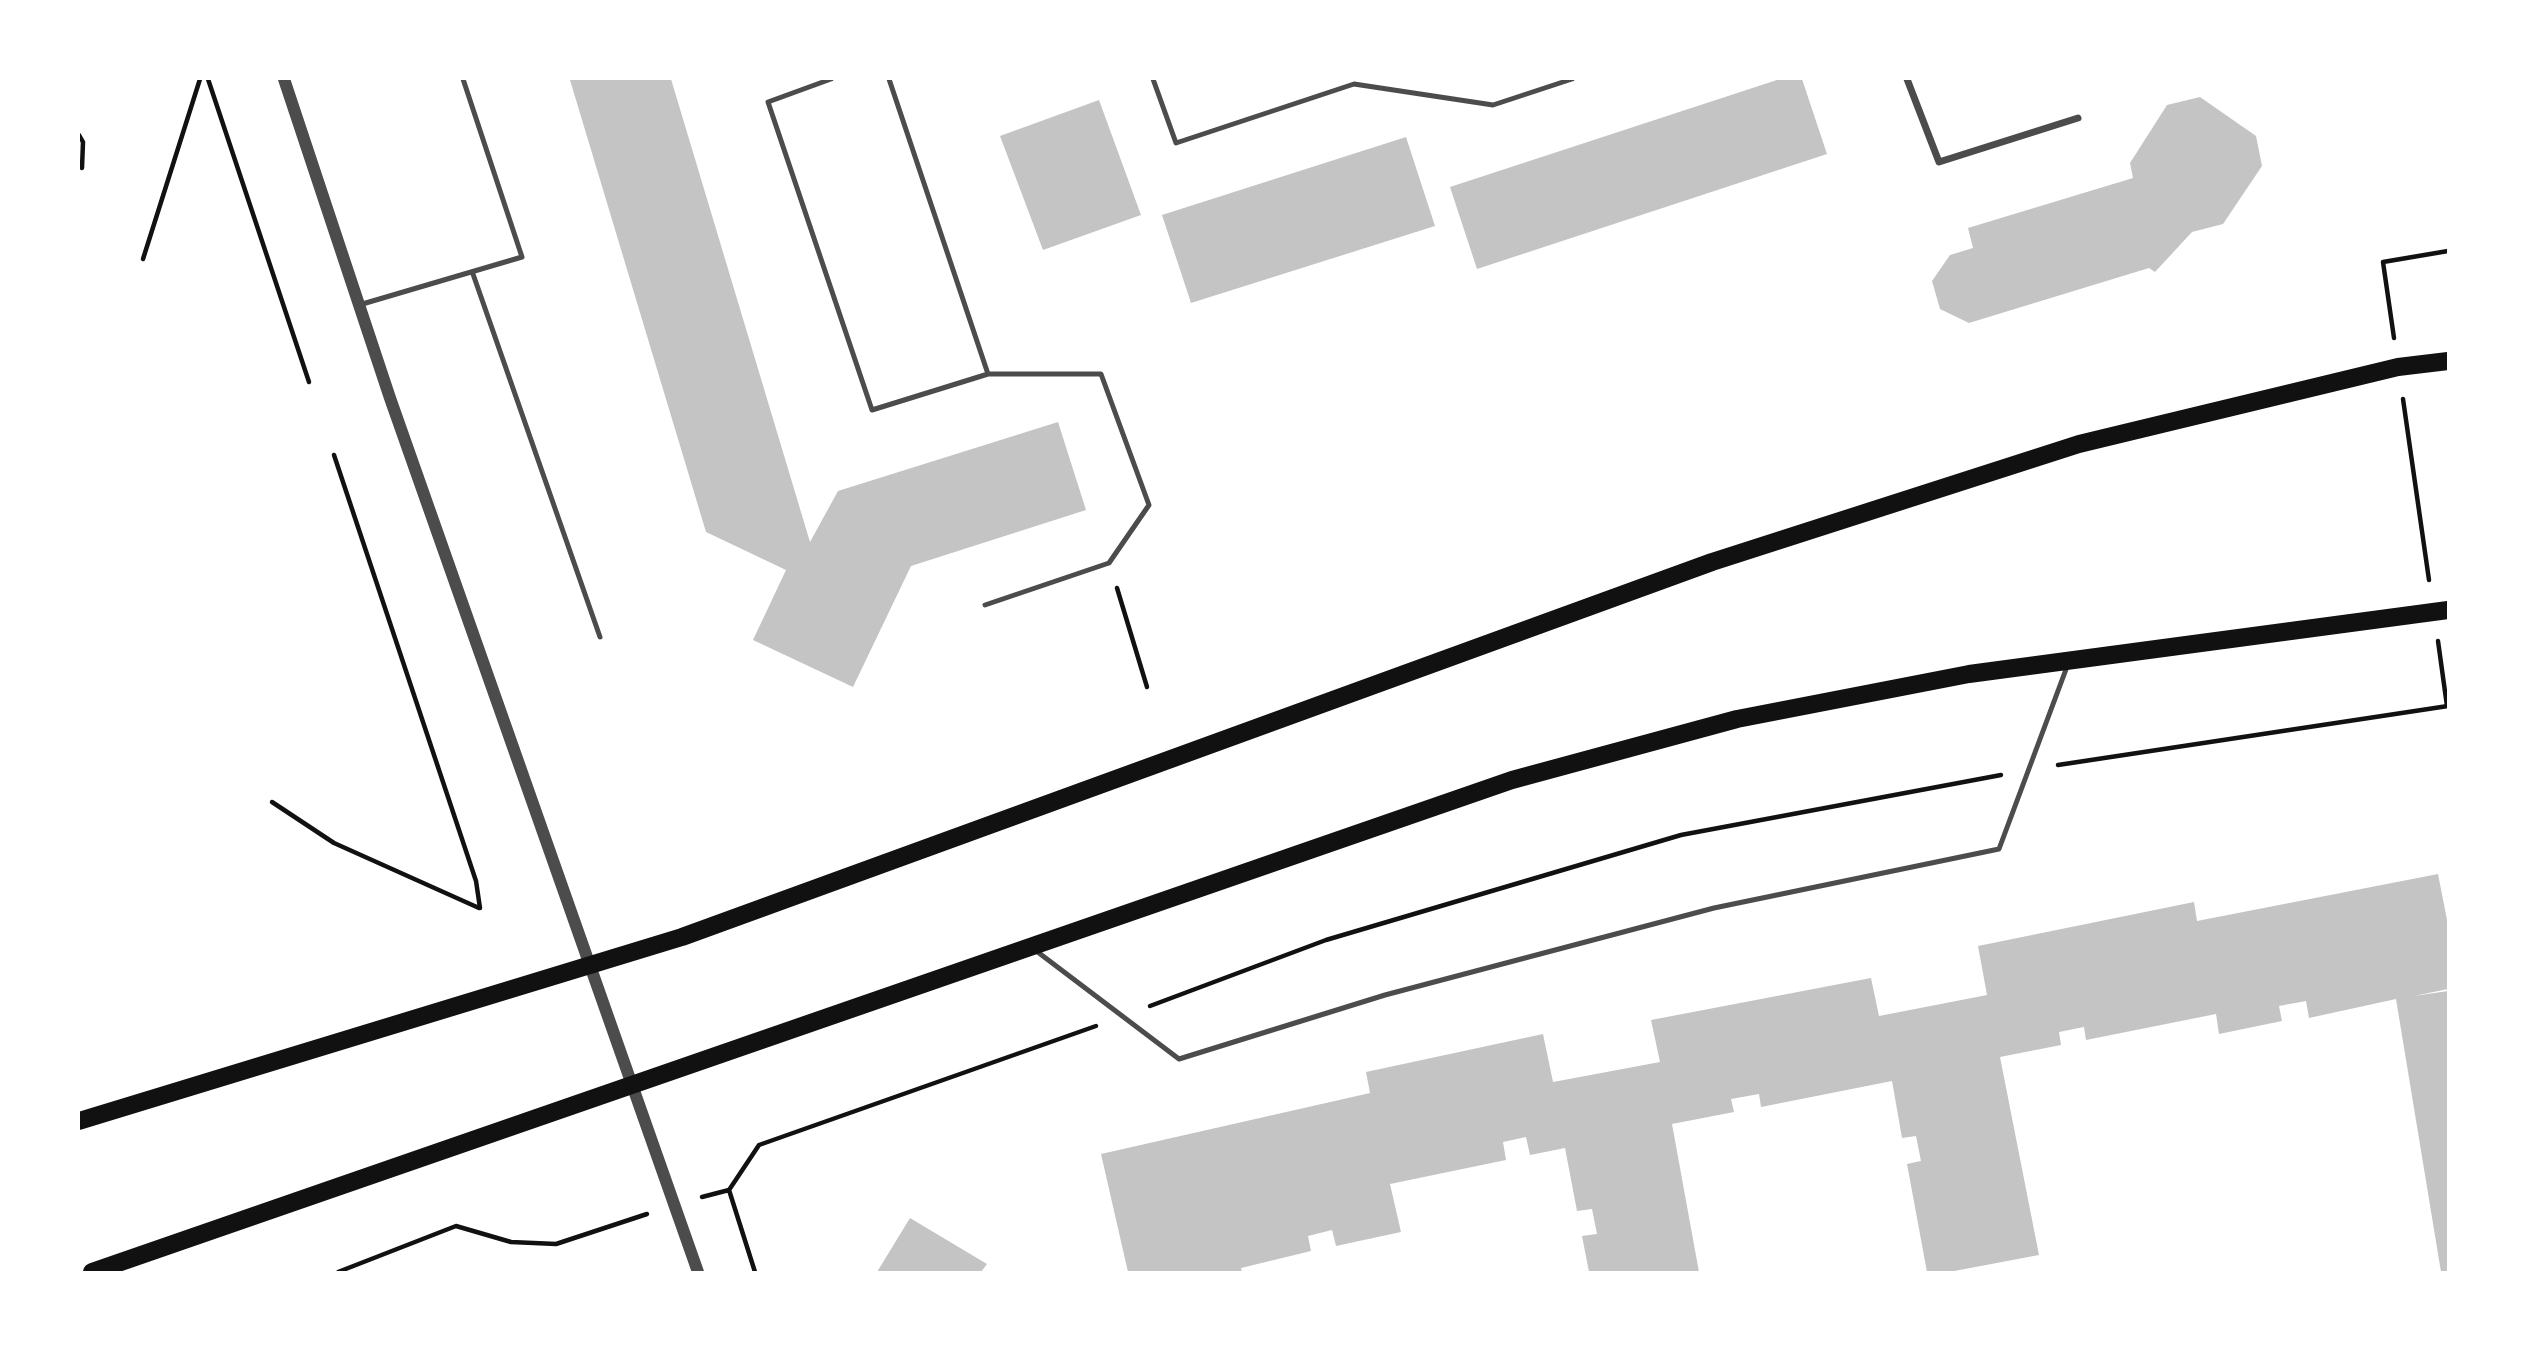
<!DOCTYPE html>
<html>
<head>
<meta charset="utf-8">
<style>
	body { margin:0 }
	#map { position:relative; width:2527px; height:1351px; overflow:hidden; background:#fff; font-family:"DM Sans",sans-serif }
	canvas { display:block }
	.frame { position:absolute; inset:0; border:80px solid #fff; pointer-events:none }
</style>
</head>
<body>
<div id="map">
<canvas width="2527" height="1351"></canvas>
<div class="frame"></div>
</div>
<script>
const context = document.querySelector('canvas').getContext('2d');
context.lineJoin = 'round';
function fillPath(path, color) { context.fillStyle = color; context.fill(path, 'evenodd'); }
const shape = rows => new Path2D(rows.map(r => 'M' + r).join(''));
function strokePath(path, color, width, dash) { context.strokeStyle = color; context.lineWidth = width; context.lineCap = dash ? 'butt' : 'round'; context.setLineDash(dash || []); context.stroke(path); }
fillPath(shape([
	[576,79,671,79,810,542,838,491,1058,422,1086,510,911,566,853,687,753,640,786,570,706,532,570,80],
	[1780,79,1802,79,1827,154,1477,269,1450,187],
	[2200,97,2256,136,2262,166,2223,224,2192,232,2155,272,2149,268,1969,323,1940,309,1932,281,1950,255,1973,248,1968,228,2133,178,2130,163,2167,105],
	[1099,100,1141,215,1043,250,1000,136],
	[1406,137,1435,226,1191,303,1162,215],
	[2438,874,2448,925,2448,989,2414,996,2448,991,2448,1272,2441,1272,2396,999,2309,1018,2306,1001,2279,1006,2282,1021,2219,1034,2216,1014,2086,1040,2084,1027,2059,1032,2061,1045,2000,1057,2039,1255,1949,1272,1927,1272,1907,1164,1921,1161,1916,1136,1902,1138,1892,1081,1761,1107,1759,1094,1731,1099,1734,1112,1672,1124,1699,1272,1589,1272,1582,1236,1597,1234,1592,1209,1577,1211,1565,1148,1530,1155,1526,1137,1503,1142,1506,1160,1390,1184,1401,1232,1336,1246,1332,1230,1308,1236,1311,1251,1241,1268,1242,1272,1128,1272,1101,1154,1370,1093,1366,1072,1543,1034,1553,1082,1660,1062,1651,1020,1871,978,1879,1016,1987,995,1978,946,2194,902,2197,921],
	[910,1218,987,1264,981,1272,877,1272]
]), '#c4c4c4');
strokePath(shape([
	[208,79,309,382],
	[79,135,83,142,82,168],
	[143,259,200,79],
	[2394,338,2383,262,2448,251],
	[2403,399,2429,580],
	[334,455,476,881,480,908],
	[1117,588,1147,687],
	[2438,641,2447,706],
	[2058,765,2448,706],
	[272,802,334,843,479,908],
	[1150,1006,1326,940,1681,835,2001,775],
	[729,1190,755,1272],
	[702,1197,729,1190,759,1145,1096,1026],
	[338,1272,456,1226,511,1242,556,1244,647,1214]
]), '#111', 4.5);
strokePath(shape([
	[831,79,768,102,872,410,988,374,1101,374,1149,505,1109,563,985,605],
	[889,79,988,374],
	[1153,79,1176,143,1354,84,1493,105,1572,79],
	[473,274,600,637],
	[359,305,522,257,463,79],
	[1035,950,1179,1059,1385,995,1714,908,1999,849,2068,664]
]), '#4c4c4c', 5);
strokePath(shape([
	[1907,79,1939,162,2078,118]
]), '#4c4c4c', 7);
strokePath(shape([
	[284,79,390,398,698,1272]
]), '#4c4c4c', 12);
strokePath(shape([
	[79,1121,682,937,1712,562,2079,444,2398,367,2448,361],
	[92,1272,1512,780,1737,719,1969,674,2448,610]
]), '#111', 18);
</script>
</body>
</html>
